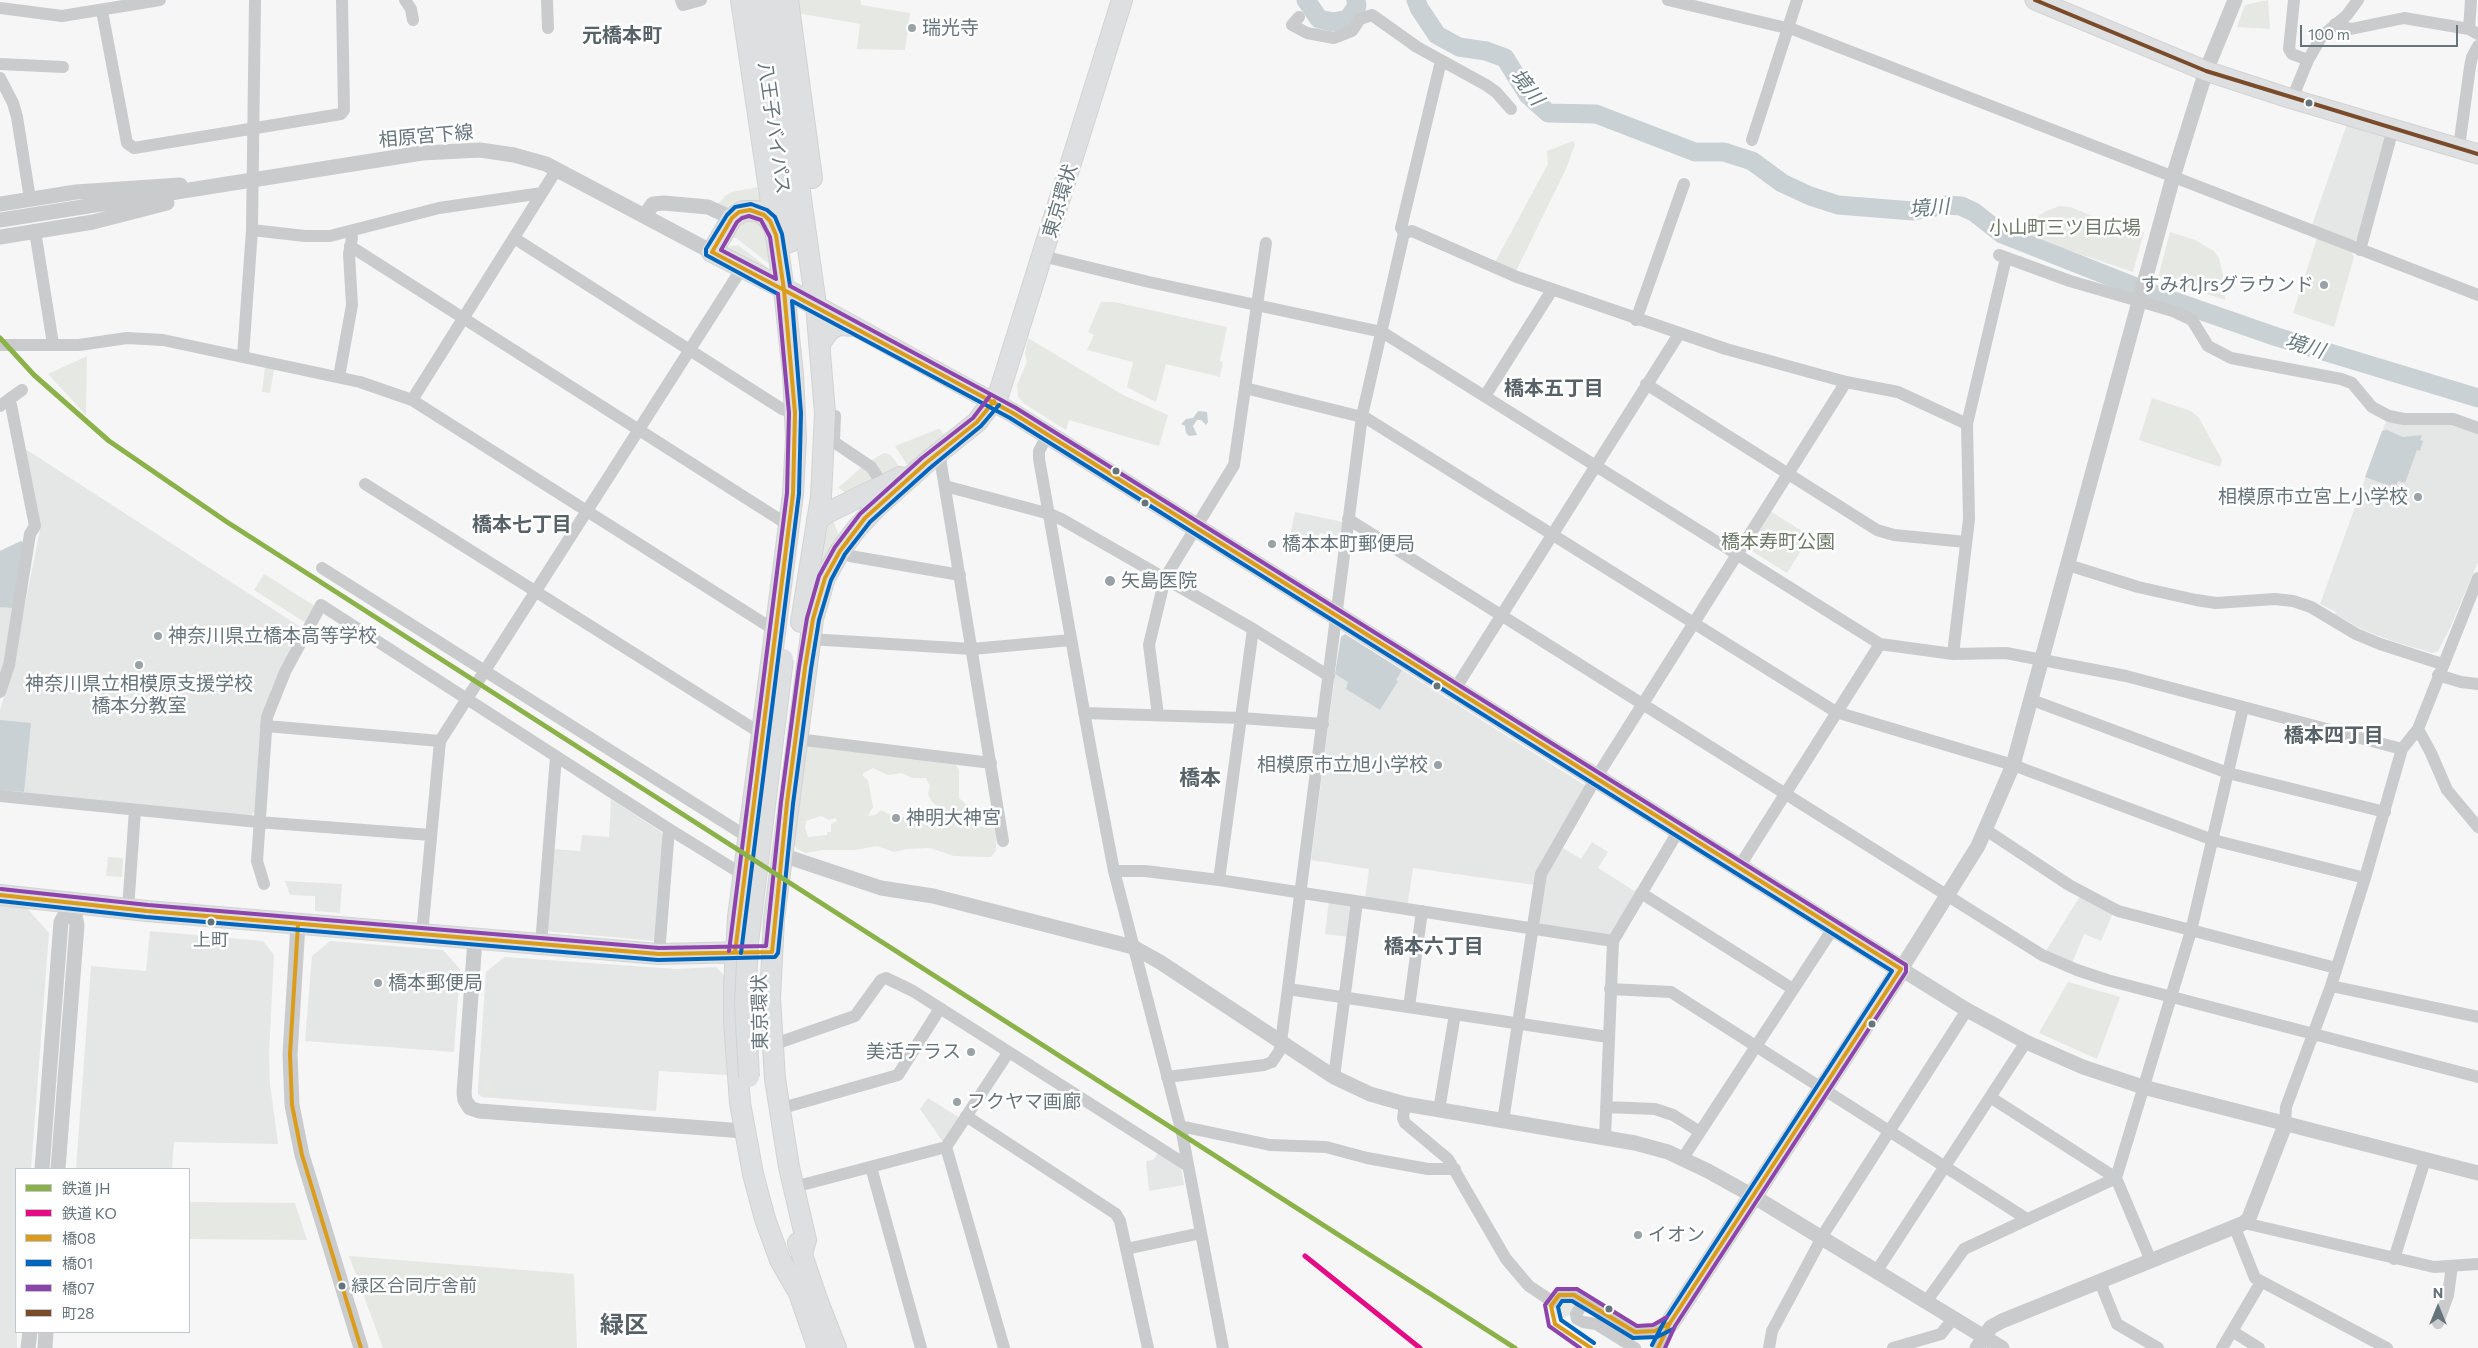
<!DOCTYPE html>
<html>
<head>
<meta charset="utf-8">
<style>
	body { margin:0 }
	#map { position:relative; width:2478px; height:1348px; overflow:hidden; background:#f6f6f6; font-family:Commissioner,"Noto Sans JP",sans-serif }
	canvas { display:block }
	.legend { position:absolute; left:15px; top:1168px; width:175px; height:165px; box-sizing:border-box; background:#fff; border:1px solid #c2c7cb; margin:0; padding:6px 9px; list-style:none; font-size:15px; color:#66747c }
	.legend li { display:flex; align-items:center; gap:10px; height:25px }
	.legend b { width:25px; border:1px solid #c2c7cb }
	.north { position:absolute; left:2413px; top:1283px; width:50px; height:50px; -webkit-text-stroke:4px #fff; paint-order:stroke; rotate:0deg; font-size:14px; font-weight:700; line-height:20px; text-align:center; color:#66747c }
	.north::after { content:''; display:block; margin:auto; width:18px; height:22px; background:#66747c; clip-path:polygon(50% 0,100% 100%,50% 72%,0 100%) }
	.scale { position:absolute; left:2300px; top:25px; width:158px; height:22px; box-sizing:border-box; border:2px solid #66747c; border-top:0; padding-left:6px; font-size:15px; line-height:18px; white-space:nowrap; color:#66747c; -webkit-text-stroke:4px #fff; paint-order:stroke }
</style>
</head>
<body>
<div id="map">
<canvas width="2478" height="1348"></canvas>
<ul class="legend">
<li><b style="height:6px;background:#8ab248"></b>鉄道 JH</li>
<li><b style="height:6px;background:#e50b84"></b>鉄道 KO</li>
<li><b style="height:6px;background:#da9c19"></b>橋08</li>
<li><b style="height:6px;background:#0065bd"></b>橋01</li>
<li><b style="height:6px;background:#8e44ad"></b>橋07</li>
<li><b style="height:6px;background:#7a4b2a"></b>町28</li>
</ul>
<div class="north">N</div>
<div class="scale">100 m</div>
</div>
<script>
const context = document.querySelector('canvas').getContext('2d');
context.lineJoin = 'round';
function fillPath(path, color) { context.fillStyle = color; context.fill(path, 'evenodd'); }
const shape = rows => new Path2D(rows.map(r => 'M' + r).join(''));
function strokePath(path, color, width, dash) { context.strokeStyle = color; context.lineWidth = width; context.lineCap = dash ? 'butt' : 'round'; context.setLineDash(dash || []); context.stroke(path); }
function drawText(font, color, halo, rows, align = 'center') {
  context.font = font + ' Commissioner,"Noto Sans JP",sans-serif'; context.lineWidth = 5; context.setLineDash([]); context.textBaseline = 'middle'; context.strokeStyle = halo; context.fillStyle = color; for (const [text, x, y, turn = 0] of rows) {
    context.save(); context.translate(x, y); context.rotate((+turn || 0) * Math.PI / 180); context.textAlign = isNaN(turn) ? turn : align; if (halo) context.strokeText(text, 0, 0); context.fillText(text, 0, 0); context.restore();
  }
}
fillPath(shape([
	[2347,124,2385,135,2386,139,2358,239,2353,241,2312,225],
	[2386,421,2447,422,2478,433,2478,562,2450,628,2438,651,2433,653,2395,642,2363,630,2335,614,2336,612,2320,604],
	[27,450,302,628,271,690,255,811,251,816,0,791,0,710,10,678,40,530,24,451],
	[1295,512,1343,522,1340,538,1320,533,1317,551,1288,546],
	[21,541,25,544,0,680,0,551],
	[1345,634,1586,786,1535,885,1413,868,1407,907,1365,899,1369,869,1311,860,1335,674,1341,637],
	[611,799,664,834,655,941,546,931,553,849,580,851,582,835,609,837],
	[1592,842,1608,852,1598,868,1636,892,1610,935,1541,924,1539,921,1546,875,1563,848,1581,859],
	[285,881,342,884,340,913,315,911,315,896,290,895],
	[2080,896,2113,913,2101,941,2084,934,2072,963,2046,951],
	[1329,900,1351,903,1349,937,1325,934],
	[0,904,25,906,49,933,31,1169,16,1169,17,1348,0,1348],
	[150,931,263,941,274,955,269,1054,270,1084,278,1144,174,1142,172,1169,76,1169,91,966,146,971],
	[330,941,443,950,460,969,454,1052,305,1041,312,956],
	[504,957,677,969,716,967,727,978,725,1017,727,1075,659,1071,656,1111,482,1097,478,1094,478,1087,486,972],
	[928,1098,960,1118,943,1142,920,1109],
	[1158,1153,1181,1167,1184,1185,1149,1191,1146,1161,1153,1160]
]), '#e5e6e6');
fillPath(shape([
	[796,0,861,0,861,5,910,13,905,50,857,49,860,24,797,13],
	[2268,0,2270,29,2237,27,2245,5],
	[1573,141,1575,144,1566,169,1516,271,1494,264,1548,164,1547,151],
	[759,187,765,209,732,211,717,205,725,196,732,192],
	[2060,206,2070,207,2090,215,2100,222,2144,232,2133,272,2014,232,2046,211],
	[749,217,765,227,772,266,736,238,727,238,736,225],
	[2170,232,2195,240,2214,251,2219,258,2223,275,2225,300,2158,278],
	[2317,238,2351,251,2354,257,2334,327,2293,313],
	[738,245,768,268,768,272,726,249,726,247],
	[1101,302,1114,302,1227,327,1220,361,1223,362,1220,377,1166,364,1156,402,1127,387,1133,362,1087,350,1094,335,1088,332],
	[1028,338,1123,395,1168,415,1159,446,1069,420,1066,430,1023,403,1018,396,1017,385,1027,362,1025,354],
	[87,356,86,415,48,374],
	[265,367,274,369,270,393,262,392],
	[2152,398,2191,411,2199,418,2222,460,2220,467,2139,440],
	[938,429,940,429,947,439,908,466,895,446],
	[884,453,891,455,901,469,886,477,870,461],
	[863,466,875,479,849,495,838,488],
	[1770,511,1810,536,1787,573,1747,548],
	[832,518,841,541,810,593,825,524],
	[264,574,315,606,306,623,254,590],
	[807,743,956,765,959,770,959,798,967,805,969,819,972,823,980,827,984,826,989,818,993,819,997,834,996,850,991,857,985,857,954,856,930,848,907,849,894,852,877,846,855,850,822,850,806,853,797,849,794,845],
	[873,768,888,775,902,773,912,778,926,778,930,786,928,794,932,802,940,808,941,821,938,825,926,825,919,820,915,822,901,816,891,815,881,810,875,815,868,816,873,807,868,780,863,776,863,773],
	[821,816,829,820,836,818,837,821,831,824,831,832,827,832,827,835,808,837,805,828,806,821],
	[108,857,123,858,122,877,106,876],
	[2068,982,2120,997,2097,1059,2039,1033],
	[484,1074,501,1094,485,1091],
	[189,1202,295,1203,307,1240,189,1239],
	[349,1256,574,1274,577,1348,383,1348],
	[1566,1298,1577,1302,1570,1315,1559,1320,1555,1314,1555,1308]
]), '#e6e8e4');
fillPath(shape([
	[1198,411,1207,412,1208,422,1206,425,1201,420,1197,420,1193,426,1197,435,1189,436,1186,433,1185,426,1181,424,1186,419,1193,418],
	[2387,430,2403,437,2422,435,2420,440,2423,441,2420,451,2417,450,2405,483,2398,481,2395,488,2365,477,2382,431],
	[21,541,25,544,13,608,0,607,0,551],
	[1345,634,1402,670,1396,680,1398,681,1380,710,1346,689,1348,682,1335,674,1341,637],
	[0,720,31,723,24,792,0,790]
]), '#c9d1d4');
strokePath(shape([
	[1306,0,1319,19,1333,22,1348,19,1357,6,1356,0],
	[1416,0,1419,8,1437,35,1459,47,1486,51,1505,58,1528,95,1548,113,1596,114,1695,152,1724,152,1752,161,1782,183,1810,196,1838,205,1913,211,1946,205,1961,206,1974,212,2002,234,2159,296,2277,337,2478,398]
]), '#c9d1d4', 19);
const secondary = shape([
	[816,305,1013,413,1901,969,1670,1323],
	[820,352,822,342,830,331,839,326,856,327]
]);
const primary = shape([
	[2035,0,2206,71,2292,99,2478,154]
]);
const trunk = shape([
	[741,0,784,290,793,374,796,438,793,494,738,917,734,986,734,1021,740,1103,753,1174,765,1219,780,1260,796,1288],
	[756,0,790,242],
	[773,0,816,305,825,413,821,497,801,622],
	[788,0,812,178],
	[775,230,770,221,764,215,757,211,743,211,732,218,712,252,816,305],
	[817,520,827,513,900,477],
	[0,895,147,911,659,954,747,952],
	[798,1243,817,1299,836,1348],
	[802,1254,806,1240,789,1167,775,1079,770,998,774,919,813,619,825,578,840,551,857,528,878,506,926,463,977,422,999,393,1122,0],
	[793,1276,818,1348]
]);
strokePath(secondary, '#d2d3d3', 20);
strokePath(primary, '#d2d3d4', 21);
strokePath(trunk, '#d2d3d3', 22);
strokePath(shape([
	[405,0,411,9,413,20],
	[547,0,548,28],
	[681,0,683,5,701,0],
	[1668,0,1795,30,2478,295],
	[2294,0,2289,49,2292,54,2308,60],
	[0,8,62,16,160,0],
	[102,11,127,143,134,148,341,114,344,110,342,0],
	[1299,17,1292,25,1307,33,1334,38,1352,31,1360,19,1372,15,1417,47,1486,85,1496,92,1511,109],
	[2335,24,2351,29,2404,18,2469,29,2478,34],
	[2469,29,2471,0],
	[0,64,63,67],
	[0,78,13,103,17,117,30,199],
	[2292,99,2308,60,2322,36,2347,15,2358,0],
	[1752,140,1797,0],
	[2459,147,2470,67,2472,57,2478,46],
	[252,230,305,236,330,236,439,208,542,193],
	[35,231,53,344],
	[1404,233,1412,231,1517,277,1726,349,1846,382,1898,392,1967,424],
	[514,238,782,409,795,413],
	[350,246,782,521,789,524],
	[2360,250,2393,129],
	[1999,255,2070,281,2173,311,2192,320,2208,346,2231,358,2341,379,2352,383,2372,407,2389,416,2404,419,2453,419,2478,428],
	[1042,256,1149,282,1382,332,1880,644,1953,654,2006,653,2126,676,2402,749],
	[1636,320,1684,184],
	[0,345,79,345,127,338,163,340,360,382,412,400,776,631],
	[243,356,252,230,255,0],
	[339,377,352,305,349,254,352,238],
	[1646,384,1877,530,1894,535,1966,542],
	[1245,388,1366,418,1836,712,2013,765,2213,840,2365,878],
	[1485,396,1552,290],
	[8,400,22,390],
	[412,400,557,169],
	[0,406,8,400,11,405,35,526,30,534,9,665,0,692],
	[825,413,835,416,834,442,871,467,883,485],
	[1048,434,1039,451,1039,459,1092,756,1114,871,1182,1133,1223,1348],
	[939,452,1003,841],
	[365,484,762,734],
	[945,486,1050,514,1063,520,1253,629,1329,676],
	[1348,519,2042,955,2077,970,2107,980,2478,1077],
	[840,551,850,556,960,575],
	[2068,565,2138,587,2196,600,2216,603,2275,599,2293,601,2311,607,2356,634,2380,644,2442,664],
	[322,568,749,838],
	[809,639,972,649,1071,640],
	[1953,654,1969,519,1967,424,2006,258],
	[2438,675,2461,682,2478,684],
	[1455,689,1679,334],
	[2032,700,2228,773,2385,812],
	[1084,713,1241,718,1323,724],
	[1158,715,1149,645,1165,578,1234,465,1266,243],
	[266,726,440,741],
	[2418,729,2431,753,2447,790,2478,827],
	[797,739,991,763],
	[0,796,258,822,431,835],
	[1986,830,2069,885,2118,911,2336,968],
	[1739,867,1880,644],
	[1114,871,1145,871,1219,880,1613,941],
	[1219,880,1253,629],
	[264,884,257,861,267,717,285,672,321,605,669,829,737,871,744,873],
	[1641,893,1793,989],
	[128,909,135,810],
	[422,934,440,741,742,268],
	[541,944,556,757],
	[659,954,669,829],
	[2331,986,2478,1017],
	[1288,989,1608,1037],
	[1610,989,1671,992,2027,1219],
	[1409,1007,1422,911],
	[772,1045,855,1016,881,980,886,978,913,991,1188,1166],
	[1167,1077,1264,1065,1272,1062,1280,1050,1362,416,1404,233,1401,228,1402,224,1441,61],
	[1334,1077,1357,902],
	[1990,1097,2116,1178,2151,1261],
	[1405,1104,1403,1118,1405,1123,1448,1159,1506,1259,1529,1286,1553,1302,1559,1295,1574,1295,1635,1332,1655,1331,1670,1323],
	[1606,1107,1655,1109,1673,1115,1700,1132],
	[779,1109,898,1075,939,1010],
	[1439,1110,1455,1014],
	[966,1116,1116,1214,1120,1221,1148,1348],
	[1503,1121,1541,874,1596,778,1846,382],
	[2285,1125,2286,1107,2331,986,2365,878,2402,749,2418,729,2478,578],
	[1180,1126,1270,1145,1326,1147,1367,1158,1428,1169,1455,1169],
	[1605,1138,1613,941,1679,830],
	[946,1147,1004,1348],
	[1683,1158,1834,927],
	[871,1167,921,1348],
	[794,1187,946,1147,1008,1053],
	[2244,1223,2434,1267,2478,1264],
	[2235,1228,2255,1278,2387,1348],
	[1126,1249,1201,1233],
	[2394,1259,2425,1160],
	[1876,1272,2026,1042],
	[2100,1282,2117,1324,2158,1348],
	[1585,1301,1576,1314,1577,1319,1583,1322,1596,1324,1635,1348],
	[1926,1302,1964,1249,2116,1178,2191,931,2243,708],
	[2438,1323,2448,1295,2452,1266],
	[2232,1331,2259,1348],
	[1658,1348,1670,1323],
	[1769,1348,1772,1331,1826,1230,1967,1010],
	[1893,1348,1941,1334,1953,1319],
	[2222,1348,2261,1282]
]), '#c9cbcc', 12);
strokePath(shape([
	[2235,0,2206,71,2173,177,2013,765,1978,846,1901,969,1967,1010,2026,1042,2083,1067,2143,1087,2478,1173],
	[0,204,76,192,180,185],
	[645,215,653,204,664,203,708,207,732,218],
	[0,220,422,153,480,150,514,155,546,164,712,252],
	[0,237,93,222,167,203],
	[782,855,881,888,933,896,1133,947,1160,962,1334,1077,1370,1094,1405,1104,1635,1143,1668,1152,1708,1171,1753,1196,2002,1348],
	[298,924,290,1054,292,1105,302,1155,361,1348],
	[475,939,464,1093,465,1100,470,1108,479,1111,744,1131],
	[42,1169,61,922,72,902],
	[58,1169,77,925,72,902],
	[28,1348,30,1332],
	[45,1348,46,1332],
	[1977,1348,1991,1327,2002,1321,2244,1223,2249,1218,2285,1125]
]), '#c9cbcc', 15);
strokePath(secondary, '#dedfe0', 18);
strokePath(primary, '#dedfe0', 19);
strokePath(trunk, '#dedfe0', 20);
const trunkBridge = shape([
	[749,1077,745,1003,748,943,783,659]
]);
strokePath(trunkBridge, '#d2d3d3', 22, []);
strokePath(trunkBridge, '#dedfe0', 20);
strokePath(shape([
	[750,210,764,215,770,221,776,235,784,290,712,252,732,218,739,212,750,210],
	[784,290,1013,413,1901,969,1670,1323,1658,1348],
	[0,895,147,911,659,954,772,952,787,803,805,668,813,619,825,578,840,551,865,518,926,463,977,422,994,401],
	[298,924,290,1054,292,1105,302,1155,361,1348],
	[735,952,793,494,795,413,784,290],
	[1591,1348,1555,1324,1551,1306,1559,1295,1574,1295,1635,1332,1655,1331,1670,1323]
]), '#da9c19', 4);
strokePath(shape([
	[778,294,706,255,706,249,727,215,735,207,751,204,767,210,775,217,782,234,790,286],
	[0,901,146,917,658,960,775,957,778,953,793,804,811,669,819,620,831,580,845,554,870,522,930,468,981,426,999,405],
	[741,953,799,494,801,413,792,301,1010,418,1892,971,1665,1320,1652,1345],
	[1594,1343,1561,1320,1558,1307,1562,1301,1572,1301,1633,1338,1657,1337,1673,1329]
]), '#0065bd', 4);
strokePath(shape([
	[749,216,761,220,770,237,776,279,721,250,737,222,742,218,749,216],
	[790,286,1016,408,1906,965,1906,972,1675,1326,1665,1348],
	[1,889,148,905,659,948,766,946,781,802,799,667,807,618,819,576,835,547,860,514,922,458,973,418,989,397],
	[729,951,787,493,789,413,778,294],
	[1580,1348,1549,1326,1545,1305,1557,1289,1577,1289,1637,1326,1653,1325,1667,1317]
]), '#8e44ad', 4);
strokePath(shape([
	[2035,0,2206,71,2478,154]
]), '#7a4b2a', 4);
strokePath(shape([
	[0,338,34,375,109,441,227,522,1515,1348]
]), '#8ab248', 5);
strokePath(shape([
	[1305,1256,1420,1348]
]), '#e50b84', 5);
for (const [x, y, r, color] of [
	[912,28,5,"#98a2a7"],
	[2309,103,4.5,"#66747c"],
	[2324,285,5,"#98a2a7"],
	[1116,471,4.5,"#66747c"],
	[2418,497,5,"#98a2a7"],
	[1145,503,4.5,"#66747c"],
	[1272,544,5,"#98a2a7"],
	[1110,581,6,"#98a2a7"],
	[158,636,5,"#98a2a7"],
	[139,665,5,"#98a2a7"],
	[1437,686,4.5,"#66747c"],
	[1438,765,5,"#98a2a7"],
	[896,818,5,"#98a2a7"],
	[211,922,4.5,"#66747c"],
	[378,983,5,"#98a2a7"],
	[1872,1024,4.5,"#66747c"],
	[971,1052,5,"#98a2a7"],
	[957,1102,5,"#98a2a7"],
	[1638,1235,5,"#98a2a7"],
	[342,1286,4.5,"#66747c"],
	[1609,1309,4.5,"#66747c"]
]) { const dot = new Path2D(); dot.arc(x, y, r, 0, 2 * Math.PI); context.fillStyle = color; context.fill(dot); strokePath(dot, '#fff', 2); }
drawText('18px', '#66747c', '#fff', [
	["上町",211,940],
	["緑区合同庁舎前",351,1286,"left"]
]);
drawText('19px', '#66747c', '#fff', [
	["瑞光寺",922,28],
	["すみれJrsグラウンド",2314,285,"right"],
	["相模原市立宮上小学校",2408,497,"right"],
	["橋本本町郵便局",1282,544],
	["矢島医院",1121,581],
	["神奈川県立橋本高等学校",168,636],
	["神奈川県立相模原支援学校",139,684,"center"],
	["橋本分教室",139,706,"center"],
	["相模原市立旭小学校",1428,765,"right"],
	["神明大神宮",906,818],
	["橋本郵便局",388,983],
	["美活テラス",961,1052,"right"],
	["フクヤマ画廊",967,1102],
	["イオン",1648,1235]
], 'left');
drawText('19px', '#66747c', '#fff', [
	["八王子バイパス",774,128,82],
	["相原宮下線",426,136,-5],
	["東京環状",1060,201,-73],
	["東京環状",760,1012,-91]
]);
drawText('19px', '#6d7a68', '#fff', [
	["小山町三ツ目広場",2065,228],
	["橋本寿町公園",1778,542]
]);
drawText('bold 20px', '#576268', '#fff', [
	["元橋本町",622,35],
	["橋本五丁目",1554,388],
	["橋本七丁目",522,524],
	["橋本四丁目",2334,735],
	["橋本六丁目",1434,946]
]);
drawText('italic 20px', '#66797e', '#fff', [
	["境川",1527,87,52],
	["境川",1929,208,-4],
	["境川",2305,346,17]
]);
drawText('bold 21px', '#576268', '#fff', [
	["橋本",1200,778]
]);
drawText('bold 24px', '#576268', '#fff', [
	["緑区",624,1325]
]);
</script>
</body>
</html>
